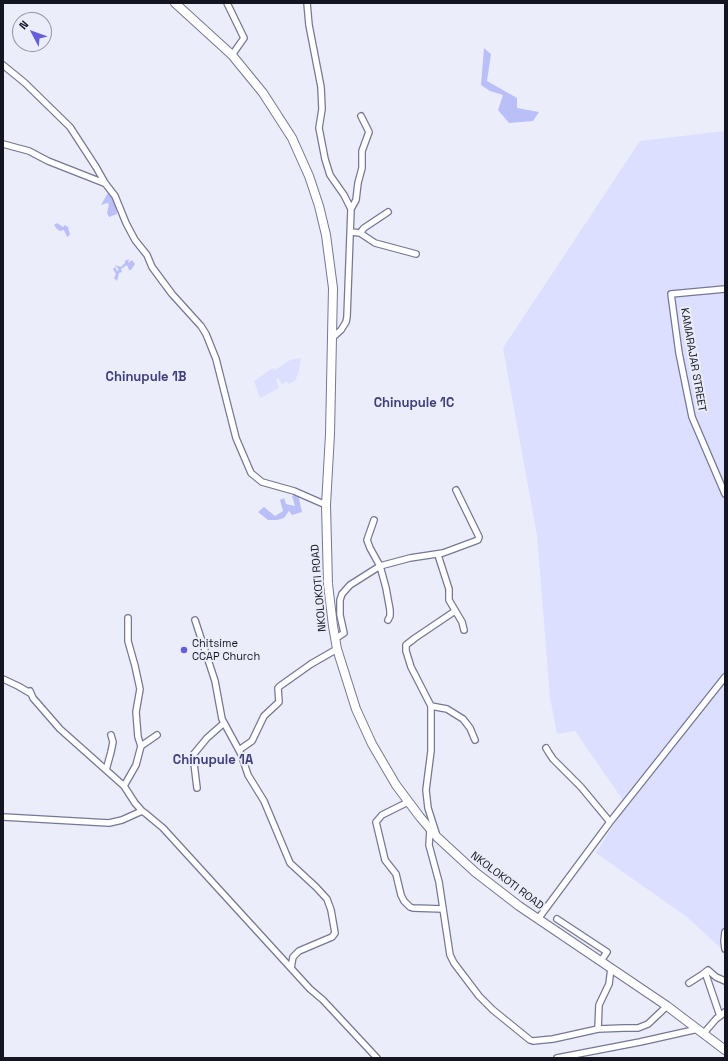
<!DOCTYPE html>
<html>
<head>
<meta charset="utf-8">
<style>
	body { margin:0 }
	#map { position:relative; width:728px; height:1061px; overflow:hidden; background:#ebedfa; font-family:"Space Grotesk",sans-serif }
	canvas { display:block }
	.frame { position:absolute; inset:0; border:4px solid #141520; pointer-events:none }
	.north { position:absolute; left:12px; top:12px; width:40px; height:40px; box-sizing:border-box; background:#ebedfa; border:1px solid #9597a3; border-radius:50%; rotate:311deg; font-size:11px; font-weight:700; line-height:16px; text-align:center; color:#141520 }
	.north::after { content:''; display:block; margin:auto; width:14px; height:18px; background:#655fd9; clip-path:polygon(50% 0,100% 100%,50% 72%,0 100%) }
</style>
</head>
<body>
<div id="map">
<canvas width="728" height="1061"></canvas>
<div class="frame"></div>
<div class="north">N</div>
</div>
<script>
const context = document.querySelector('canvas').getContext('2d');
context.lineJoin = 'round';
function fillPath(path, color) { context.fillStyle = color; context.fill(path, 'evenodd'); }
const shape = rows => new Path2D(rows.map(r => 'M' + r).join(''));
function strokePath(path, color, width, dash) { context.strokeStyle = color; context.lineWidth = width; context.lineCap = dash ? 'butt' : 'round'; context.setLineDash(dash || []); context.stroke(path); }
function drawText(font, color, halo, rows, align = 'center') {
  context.font = font + ' "Space Grotesk",sans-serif'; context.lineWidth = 4; context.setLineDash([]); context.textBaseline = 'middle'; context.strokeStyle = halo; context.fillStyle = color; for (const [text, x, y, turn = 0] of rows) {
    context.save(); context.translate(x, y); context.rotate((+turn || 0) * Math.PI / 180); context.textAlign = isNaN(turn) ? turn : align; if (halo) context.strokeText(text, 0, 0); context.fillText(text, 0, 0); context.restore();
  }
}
fillPath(shape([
	[725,131,725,952,687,917,596,853,623,810,625,803,575,731,557,734,550,697,537,535,503,348,640,141],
	[301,358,299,371,295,381,288,384,287,381,282,385,278,378,276,380,279,388,260,398,254,381,273,368,275,370,290,360]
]), '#dcdfff');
fillPath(shape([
	[484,48,491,54,487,81,517,98,517,108,539,112,533,121,509,123,498,110,503,95,490,91,481,85],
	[109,191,118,203,116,205,117,214,109,217,107,213,109,204,107,203,101,205],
	[57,223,63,227,65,225,68,227,70,235,67,237,64,230,60,231,57,229,54,225],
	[129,259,128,263,132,260,135,264,131,270,129,270,127,265,121,269,122,272,119,273,117,281,114,278,116,274,113,269,115,267,117,271,119,270,115,265,121,267,125,263,125,261],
	[298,494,302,512,292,515,289,511,284,518,277,520,268,520,258,512,264,507,275,516,283,511,280,500,284,498,286,504,295,506,292,496]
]), '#bbbff7');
const minor = shape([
	[227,3,244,38,232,55],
	[307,3,309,25,321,87,322,109,319,128,325,159,330,175,344,195,351,209,347,317,346,322,341,330,332,338],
	[3,65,25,83,70,127,96,167,105,183,115,196,126,223,135,240,147,255,152,267,172,294,201,326,206,334,216,359,236,438,251,473,262,482,294,491,326,505],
	[3,144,29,151,48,161,104,183],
	[351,209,356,200,358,183,362,168,362,151,369,132,361,116],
	[351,232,360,233,375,243,416,254],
	[360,233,364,228,388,212],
	[725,289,671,294,679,353,692,417,725,494],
	[374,520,367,540,370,548,380,566,386,588,390,610,390,616,388,620],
	[438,555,449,589,449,600,462,622,464,630],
	[195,620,215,681,222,719,241,754,248,775,264,801,290,863,316,887,327,899,331,910,335,933,332,937,299,951,293,957,291,968],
	[335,639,344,633,340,615,340,600,342,594,350,585,380,566,410,558,443,553,478,540,479,537,456,490],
	[3,679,18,686,30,693],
	[30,691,33,698,60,729,124,786,135,803,142,811],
	[431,706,447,709,463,719,470,728,475,740],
	[141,746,157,735],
	[546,748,549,753,553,759,581,787,610,822],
	[239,750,252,741,264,716,279,702,278,688,280,686,311,664,337,649],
	[106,770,111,752,113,742,111,735],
	[124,786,136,765,141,746,138,737,136,712,140,689,135,666,128,641,128,618],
	[197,788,193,755,207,738,224,723],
	[408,802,382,815,376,822,385,860,396,874,401,895,404,901,410,907,413,908,443,909],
	[3,817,109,823,122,820,142,811,145,813,163,828,310,989,323,1000,377,1058],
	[430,830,429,845,439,882,450,955,454,963,479,996,493,1010,530,1040,533,1041,553,1039,598,1029,624,1028,638,1028,648,1024,667,1006],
	[436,833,428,808,426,790,431,751,431,706,411,667,406,651,406,645,415,638,455,611],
	[538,919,610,822,725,677],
	[557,919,607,952,601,961],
	[725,932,724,941,725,949],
	[703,974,708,970,716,977,725,981],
	[689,983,703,974,706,975,720,1016],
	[598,1029,599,1005,609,984,611,968],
	[704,1033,716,1019,725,1012],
	[557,1058,640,1042,698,1029]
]);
const secondary = shape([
	[175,3,232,55,263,93,292,138,309,176,319,206,326,235,333,288,330,434,326,505,328,584,333,626,337,649,356,709,372,744,396,785,420,817,437,837,475,872,519,906,667,1006,725,1050]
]);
strokePath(minor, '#757794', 8);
strokePath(secondary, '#757794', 10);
strokePath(minor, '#fff', 5.5);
strokePath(secondary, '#fff', 8);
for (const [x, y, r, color] of [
	[184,650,4,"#655fd9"]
]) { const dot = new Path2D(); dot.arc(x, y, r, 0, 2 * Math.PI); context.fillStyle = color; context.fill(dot); strokePath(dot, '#ebedfa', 1.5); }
drawText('11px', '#141520', '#ebedfa', [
	["KAMARAJAR STREET",693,360,80],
	["NKOLOKOTI ROAD",319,588,-95],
	["NKOLOKOTI ROAD",507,881,37]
]);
drawText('11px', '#141520', '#ebedfa', [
	["Chitsime",192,644],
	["CCAP Church",192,657]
], 'left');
drawText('bold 13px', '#3f3f7b', '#ebedfa', [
	["Chinupule 1B",146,377],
	["Chinupule 1C",414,403],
	["Chinupule 1A",213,760]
]);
</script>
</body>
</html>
